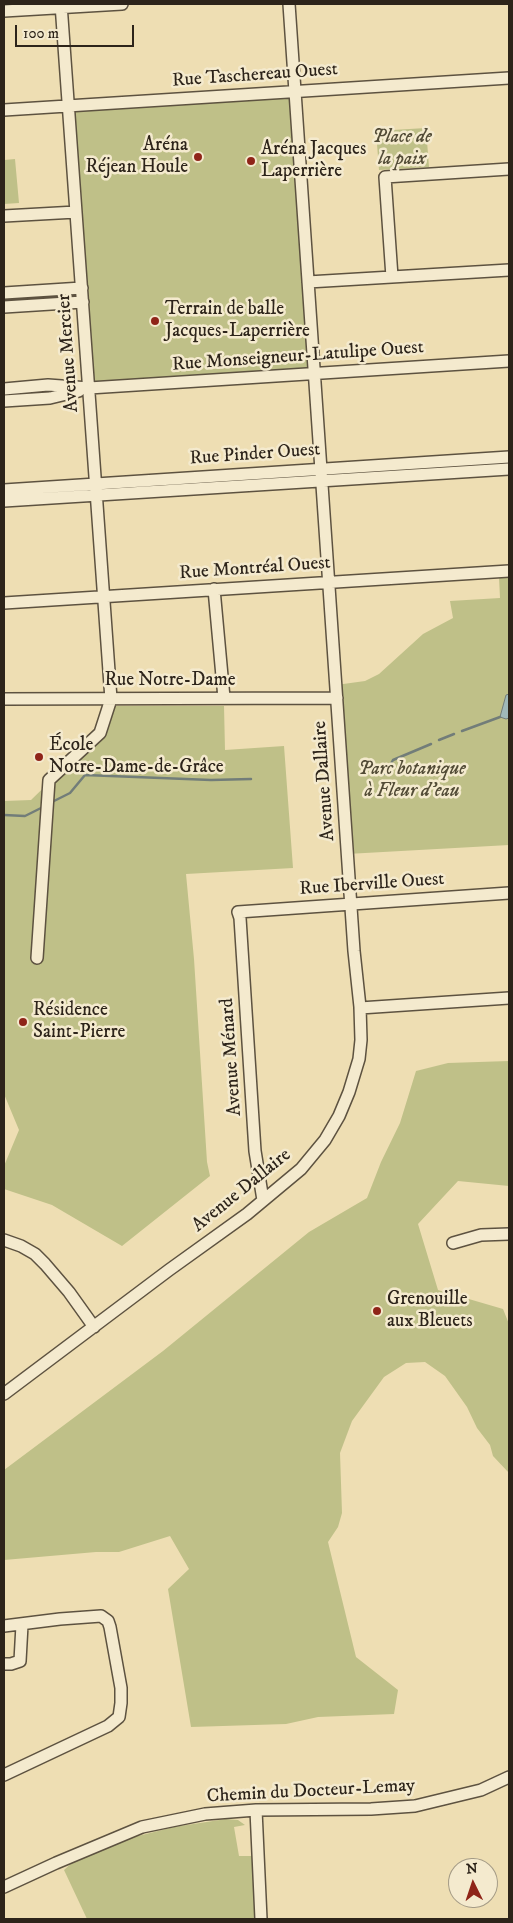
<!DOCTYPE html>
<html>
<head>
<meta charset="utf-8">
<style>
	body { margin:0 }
	#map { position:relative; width:513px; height:1923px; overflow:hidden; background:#eedeb3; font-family:"IM FELL DW Pica",serif }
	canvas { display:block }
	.frame { position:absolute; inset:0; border:5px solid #2d241a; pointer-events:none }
	.north { position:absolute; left:448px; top:1858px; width:50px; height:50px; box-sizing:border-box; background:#f4eace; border:1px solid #a49b86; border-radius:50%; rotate:356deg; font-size:14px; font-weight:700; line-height:20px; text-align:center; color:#2d241a }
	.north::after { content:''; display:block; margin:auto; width:18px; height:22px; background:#8f2418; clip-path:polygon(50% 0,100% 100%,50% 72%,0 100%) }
	.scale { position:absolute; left:15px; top:25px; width:119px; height:22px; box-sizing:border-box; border:2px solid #2d241a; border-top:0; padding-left:6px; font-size:15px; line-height:18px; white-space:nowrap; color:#2d241a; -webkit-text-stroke:4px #f4eace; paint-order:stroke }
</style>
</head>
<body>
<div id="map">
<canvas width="513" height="1923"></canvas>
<div class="frame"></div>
<div class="north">N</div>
<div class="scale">100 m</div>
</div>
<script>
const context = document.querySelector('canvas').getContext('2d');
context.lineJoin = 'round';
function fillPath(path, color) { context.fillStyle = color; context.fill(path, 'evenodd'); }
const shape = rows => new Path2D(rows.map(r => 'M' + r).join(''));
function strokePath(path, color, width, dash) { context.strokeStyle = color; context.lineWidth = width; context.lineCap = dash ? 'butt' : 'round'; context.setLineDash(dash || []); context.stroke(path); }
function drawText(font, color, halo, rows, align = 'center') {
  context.font = font + ' "IM FELL DW Pica",serif'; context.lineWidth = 5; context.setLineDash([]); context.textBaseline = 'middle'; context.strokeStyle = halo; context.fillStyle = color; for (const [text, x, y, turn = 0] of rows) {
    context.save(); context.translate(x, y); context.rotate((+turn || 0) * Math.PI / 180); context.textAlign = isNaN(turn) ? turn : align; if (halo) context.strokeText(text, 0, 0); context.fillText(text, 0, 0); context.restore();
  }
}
fillPath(shape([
	[292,95,311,369,91,385,70,105],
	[426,128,429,167,379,170,376,131],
	[15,159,19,203,4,204,4,160],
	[509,576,509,694,506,695,503,709,506,719,509,718,509,845,347,854,336,685,365,681,379,674,423,634,453,618,450,601,500,598,499,577],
	[109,706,224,706,225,750,284,746,293,868,186,874,194,959,207,1162,210,1176,122,1246,52,1205,4,1189,4,1166,19,1130,4,1094,4,801,31,800,100,733],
	[509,1061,509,1186,458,1181,418,1224,438,1290,503,1309,509,1324,509,1473,493,1456,490,1445,477,1428,467,1407,445,1376,425,1362,406,1363,384,1377,352,1421,340,1453,342,1513,338,1527,328,1542,356,1657,398,1690,394,1714,318,1717,286,1724,191,1727,168,1589,189,1569,170,1536,119,1552,96,1552,4,1560,4,1470,163,1351,309,1232,367,1198,381,1162,400,1123,416,1071,448,1063],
	[226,1819,238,1820,245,1825,234,1827,239,1856,254,1856,256,1919,87,1919,64,1870,75,1860,134,1837,174,1827]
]), '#bfc088');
const water = shape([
	[509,694,509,718,506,719,500,717,506,695,509,694]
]);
fillPath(water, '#a0b9b9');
strokePath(water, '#727d79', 1);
strokePath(shape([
	[462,731,500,717],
	[439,740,454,734],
	[385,774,393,760,431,744],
	[54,801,70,793,85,775,211,780,251,779],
	[4,815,25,816,41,808]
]), '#727d79', 2.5);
const minor = shape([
	[4,11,122,4],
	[4,110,509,78],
	[4,216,76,212],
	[392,277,385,177,509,169],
	[308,282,509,270],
	[4,293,82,288],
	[4,307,83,302],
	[4,389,48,385,89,388,509,361],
	[4,401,50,398,79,391],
	[4,490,509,457],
	[4,501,509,469],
	[214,589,224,698],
	[4,603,509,571],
	[4,699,337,698],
	[37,958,49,780,100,733,111,699,61,4],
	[360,1008,509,998],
	[263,1200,255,1151,242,949,240,918,238,912,509,893],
	[4,1240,21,1246,35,1254,45,1264,69,1292,94,1327],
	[453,1243,481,1235,509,1234],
	[4,1394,169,1270,247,1214,301,1169,325,1140,339,1116,349,1092,359,1059,361,1040,360,1007,354,951,289,4],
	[4,1626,60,1619,101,1616,108,1621,110,1627,121,1688,121,1703,119,1717,108,1726,4,1775],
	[4,1664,11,1664,20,1661,22,1625],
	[256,1810,261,1919],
	[4,1887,56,1863,142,1827,205,1814,256,1810,371,1809,415,1806,481,1790,509,1777]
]);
strokePath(minor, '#5d5240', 14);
strokePath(minor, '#f4eace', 11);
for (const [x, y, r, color] of [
	[198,157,5,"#8f2418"],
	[251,161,5,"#8f2418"],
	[155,321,5,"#8f2418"],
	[39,757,5,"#8f2418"],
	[23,1022,5,"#8f2418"],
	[377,1311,5,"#8f2418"]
]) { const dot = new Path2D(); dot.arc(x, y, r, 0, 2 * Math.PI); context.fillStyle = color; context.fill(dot); strokePath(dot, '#f4eace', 2); }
drawText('19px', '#2d241a', '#f4eace', [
	["Rue Taschereau Ouest",255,76,-4],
	["Avenue Mercier",69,353,-94],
	["Rue Monseigneur-Latulipe Ouest",298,357,-4],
	["Rue Pinder Ouest",255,455,-4],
	["Rue Montréal Ouest",255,569,-4],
	["Rue Notre-Dame",170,681],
	["Avenue Dallaire",325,781,-94],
	["Rue Iberville Ouest",372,885,-4],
	["Avenue Ménard",232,1057,-94],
	["Avenue Dallaire",242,1191,-39],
	["Chemin du Docteur-Lemay",311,1792,-3]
]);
drawText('italic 19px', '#524b36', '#f4eace', [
	["Place de",402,138],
	["la paix",402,160],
	["Parc botanique",412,770],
	["à Fleur d'eau",412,792]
]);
drawText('19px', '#2d241a', '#f4eace', [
	["Aréna",188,146,"right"],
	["Réjean Houle",188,168,"right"],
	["Aréna Jacques",261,150],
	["Laperrière",261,172],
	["Terrain de balle",165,310],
	["Jacques-Laperrière",165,332],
	["École",49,746],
	["Notre-Dame-de-Grâce",49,768],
	["Résidence",33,1011],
	["Saint-Pierre",33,1033],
	["Grenouille",387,1300],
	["aux Bleuets",387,1322]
], 'left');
</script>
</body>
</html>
